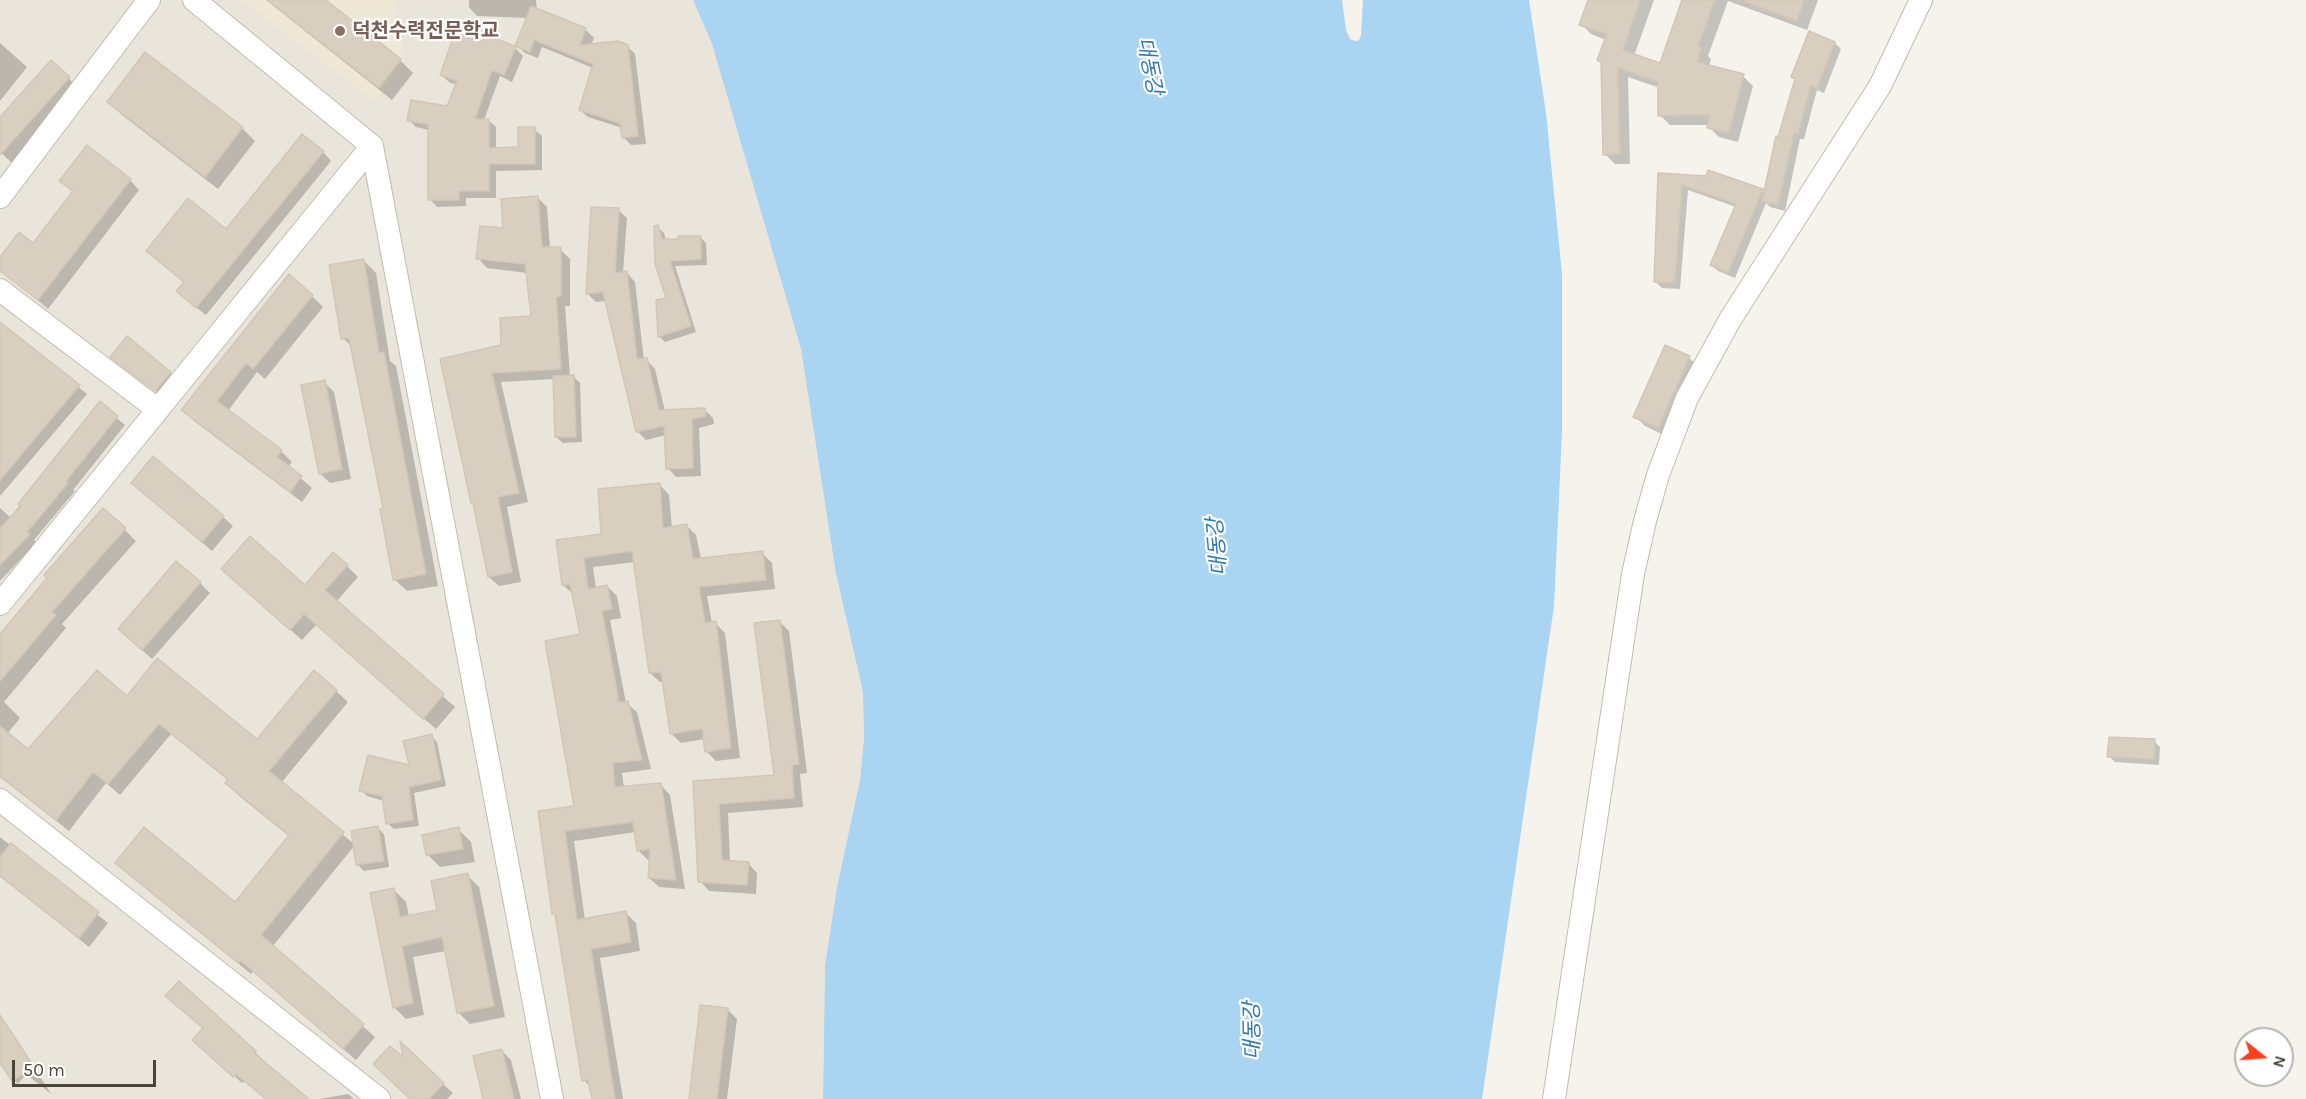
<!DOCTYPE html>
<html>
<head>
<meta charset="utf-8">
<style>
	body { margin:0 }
	#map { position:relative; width:2306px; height:1099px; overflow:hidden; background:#f6f3ec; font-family:Karla,sans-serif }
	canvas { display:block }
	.north { position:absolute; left:2234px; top:1027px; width:60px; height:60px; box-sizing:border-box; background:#fff; border:2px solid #b7b4b0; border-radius:50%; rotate:107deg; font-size:16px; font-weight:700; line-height:24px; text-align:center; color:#4b4439 }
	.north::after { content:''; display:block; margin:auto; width:21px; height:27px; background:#fc3f1d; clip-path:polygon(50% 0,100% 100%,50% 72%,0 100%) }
	.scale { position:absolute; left:12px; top:1060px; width:144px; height:27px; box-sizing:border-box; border:3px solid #4b4439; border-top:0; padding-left:8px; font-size:18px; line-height:21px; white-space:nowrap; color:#4b4439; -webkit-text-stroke:4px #fff; paint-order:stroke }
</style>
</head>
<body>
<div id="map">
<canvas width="2306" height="1099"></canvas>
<div class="north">N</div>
<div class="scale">50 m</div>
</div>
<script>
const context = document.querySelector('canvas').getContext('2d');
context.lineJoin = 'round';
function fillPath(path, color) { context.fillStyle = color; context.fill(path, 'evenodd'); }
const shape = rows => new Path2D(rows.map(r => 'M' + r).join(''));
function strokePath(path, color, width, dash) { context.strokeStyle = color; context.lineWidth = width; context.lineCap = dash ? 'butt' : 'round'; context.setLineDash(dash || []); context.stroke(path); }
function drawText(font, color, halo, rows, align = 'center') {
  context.font = font + ' Karla,"Noto Sans KR",sans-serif'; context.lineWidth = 4.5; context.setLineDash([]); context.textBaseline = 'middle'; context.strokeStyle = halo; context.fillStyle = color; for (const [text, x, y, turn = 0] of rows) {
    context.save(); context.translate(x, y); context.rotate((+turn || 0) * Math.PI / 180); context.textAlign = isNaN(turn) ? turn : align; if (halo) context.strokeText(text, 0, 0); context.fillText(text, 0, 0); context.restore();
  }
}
fillPath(shape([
	[0,0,693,0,712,44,801,349,836,574,863,692,864,738,860,780,837,887,825,966,823,1099,0,1099]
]), '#eae5da');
fillPath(shape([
	[241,0,393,0,404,61,375,102]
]), '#efe8d6');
fillPath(shape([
	[693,0,1342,0,1346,30,1350,39,1355,41,1359,40,1361,35,1363,0,1529,0,1546,113,1562,274,1562,431,1554,606,1482,1099,823,1099,825,966,837,887,860,780,864,738,863,692,836,574,801,349,712,44]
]), '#a9d4f2');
fillPath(shape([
	[266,0,324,0,400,60,413,73,392,100],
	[469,0,536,0,537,10,586,30,594,38,591,45,627,46,635,54,646,144,631,145,623,137,622,128,588,117,580,110,593,68,542,47,538,58,525,53,517,45,528,18,477,16,469,7],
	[1589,0,1654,0,1634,56,1660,65,1684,0,1818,0,1807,30,1728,1,1708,56,1711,59,1709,67,1743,76,1753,86,1738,142,1719,137,1709,127,1709,125,1670,125,1660,115,1660,88,1628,77,1630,164,1615,164,1605,154,1606,40,1591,34,1581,24],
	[1810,33,1835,43,1841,49,1824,93,1817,90,1804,139,1800,139,1785,211,1770,207,1766,203,1735,278,1718,271,1711,265,1736,207,1688,190,1680,289,1662,288,1656,282,1660,174,1707,178,1709,172,1762,191,1765,194,1796,80,1792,77],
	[487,36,516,49,523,56,512,82,500,76,484,120,488,120,496,127,496,149,520,149,534,129,542,136,542,170,496,171,496,198,466,198,466,206,437,207,430,199,429,130,416,127,409,120,448,108,457,85,449,82,441,75,483,44],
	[0,43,27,67,0,101],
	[51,62,79,88,12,163,0,152,0,120],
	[109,102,242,128,255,141,218,189,122,115],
	[323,152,331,161,206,315,187,300,185,283,148,251,226,231],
	[130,180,139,190,48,309,17,282,33,245,74,193,61,181],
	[537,197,547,207,550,249,560,249,570,259,570,306,565,306,570,376,573,376,580,383,582,442,563,443,556,437,554,379,501,382,528,502,507,507,521,582,499,586,489,577,475,506,473,503,441,360,503,347,533,317,527,273,487,268,478,258],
	[618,210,627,218,623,273,627,273,635,282,644,360,647,360,655,369,665,411,705,410,713,418,714,424,699,428,701,476,676,477,668,468,666,435,646,440,637,431,607,301,596,302,587,293],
	[657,227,664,233,666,241,700,237,706,243,707,265,675,266,696,332,665,342,659,336,668,299],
	[364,261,376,273,390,361,396,366,438,586,407,591,394,579,384,509,353,348,343,338],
	[312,296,323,307,265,379,257,372,228,411,281,451,292,462,288,467,312,488,302,502,194,421,183,410],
	[0,324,87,394,0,496],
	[1666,347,1689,358,1699,367,1668,437,1645,426,1635,416],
	[112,357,170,373,179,382,166,399],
	[324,382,334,392,351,479,330,483,320,473],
	[100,404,125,425,73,490,75,491,34,540,36,543,0,581,0,508,10,517,59,458],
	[660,485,669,495,672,528,686,525,696,535,701,559,762,553,772,563,775,589,707,596,712,623,715,623,725,633,740,758,716,761,706,751,705,739,681,743,671,733,664,682,660,682,650,673,635,562,593,567,596,589,607,586,617,596,621,618,610,620,626,703,637,712,651,769,622,773,624,788,661,785,670,795,685,889,659,887,649,878,651,860,648,860,639,851,636,832,574,841,585,920,626,913,636,923,640,951,600,958,623,1099,593,1099,591,1088,584,1080,558,918,553,913,539,812,576,807,581,636,574,595,563,585,557,542,603,535],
	[143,492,223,517,233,526,212,551],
	[125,530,136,541,62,624,66,628,4,702,20,718,7,734,29,751,127,698,257,741,336,691,348,702,281,783,354,844,378,828,384,834,389,867,364,871,357,864,355,845,273,946,375,1037,356,1060,253,971,251,974,117,863,236,904,290,837,238,795,227,783,229,781,171,734,120,795,106,783,69,831,0,777,0,636],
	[347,566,358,577,336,602,455,707,436,729,316,625,302,640,234,580,305,587],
	[200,583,210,593,152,659,129,638],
	[779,621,789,631,807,773,800,774,803,807,728,813,730,862,748,863,757,873,756,894,709,891,700,881,695,782,775,776],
	[431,736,437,742,446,786,414,793,419,826,394,829,387,823,384,801,367,796,361,790,410,768],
	[2154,741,2160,747,2159,765,2115,762,2109,756],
	[458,829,471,842,475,862,440,867,427,854],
	[0,837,108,923,89,947,0,876],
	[467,875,479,887,505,1017,470,1024,458,1012,446,951,413,957,424,1015,406,1019,394,1007,394,890,406,902,409,917,438,911],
	[727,1009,737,1019,727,1099,691,1099],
	[6,1026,12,1032,51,1094,26,1074,18,1084,12,1078,0,1060,0,1030],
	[202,1048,255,1052,263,1060,261,1062,300,1099,267,1099,245,1081,242,1083],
	[502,1051,511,1060,521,1099,484,1099],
	[405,1061,443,1084,453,1093,447,1099,412,1099],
	[348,1094,354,1099,319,1099]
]), '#0003');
const building = shape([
	[267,0,326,0,401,59,379,88,267,0],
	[1588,0,1640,0,1623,50,1660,63,1682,0,1715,0,1698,46,1702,48,1697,62,1744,74,1729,133,1707,128,1710,115,1658,116,1658,82,1618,68,1620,154,1603,155,1601,62,1597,60,1607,34,1579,25,1588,0],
	[1745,0,1804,0,1797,21,1745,2,1745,0],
	[531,6,586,28,580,45,618,41,628,45,638,136,622,138,620,123,579,110,593,64,534,40,530,52,515,46,531,6],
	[1809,31,1835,42,1817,88,1811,85,1798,134,1794,133,1778,205,1762,201,1776,136,1778,137,1795,79,1791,77,1809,31],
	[455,33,482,42,486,34,516,47,504,75,492,70,475,119,489,119,489,148,518,147,518,127,535,127,535,164,489,164,489,191,459,191,459,200,428,200,428,124,407,121,411,100,447,106,457,81,440,75,455,33],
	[145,52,243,127,205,177,107,102,145,52],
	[51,60,70,77,0,155,0,117,51,60],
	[302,134,324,151,196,308,176,291,184,282,146,251,188,198,226,229,302,134],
	[87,145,131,179,38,300,0,271,0,257,19,232,33,243,73,191,59,181,87,145],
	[1708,170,1763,189,1728,273,1710,265,1736,204,1682,185,1675,283,1654,282,1658,173,1706,176,1708,170],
	[538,196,542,247,561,247,561,296,556,297,561,369,492,373,519,493,498,497,512,572,488,577,473,503,471,503,440,359,501,345,500,318,531,316,525,264,476,259,480,226,503,228,501,199,538,196],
	[591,207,619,208,615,273,627,271,637,359,647,358,659,410,705,408,706,416,692,419,693,468,666,469,664,426,636,432,603,292,586,294,591,207],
	[658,225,662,239,678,239,678,236,701,236,701,259,670,261,691,326,658,337,656,300,666,298,655,264,654,226,658,225],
	[364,259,379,353,384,352,426,574,393,580,380,509,383,508,349,338,341,339,329,265,364,259],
	[289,274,313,295,253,369,246,363,217,401,282,450,277,457,302,476,290,492,181,410,289,274],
	[0,322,80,385,0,480,0,322],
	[127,336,171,372,155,391,110,357,127,336],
	[1665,345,1690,356,1658,428,1633,417,1665,345],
	[574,375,576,437,555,437,553,376,574,375],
	[325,380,342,469,319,474,301,385,325,380],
	[100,401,118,416,66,481,68,483,27,532,30,534,0,565,0,528,21,506,18,504,100,401],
	[153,456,224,516,202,542,131,483,153,456],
	[660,483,663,528,687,524,693,559,763,551,766,580,699,587,705,623,716,621,731,748,705,752,702,729,670,734,661,672,649,673,632,551,584,558,588,589,607,585,612,609,602,611,619,702,628,701,642,760,613,763,615,787,661,783,676,880,648,878,650,849,637,851,633,822,565,831,577,920,626,911,631,942,591,949,615,1099,592,1099,588,1080,582,1081,555,914,552,914,538,811,574,806,545,641,580,634,570,584,562,585,556,540,601,534,598,489,660,483],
	[103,508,126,528,52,612,56,615,0,681,0,634,47,578,44,575,103,508],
	[250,536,305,585,333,552,348,565,325,590,444,694,423,719,304,614,290,630,221,569,250,536],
	[176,561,201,582,142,650,118,629,176,561],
	[780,620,799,764,792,765,794,798,719,804,722,860,749,862,747,885,698,882,693,781,774,775,754,623,780,620],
	[157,658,257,739,314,670,337,690,269,771,344,832,261,935,364,1024,343,1049,240,960,238,963,115,863,144,827,235,902,289,835,225,783,228,779,159,724,108,784,93,772,56,820,0,776,0,726,28,749,97,670,127,696,157,658],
	[432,734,441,780,409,787,413,820,386,824,382,796,359,791,368,755,409,765,403,741,432,734],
	[2109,737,2155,739,2154,759,2107,757,2109,737],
	[378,826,384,861,356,865,351,831,378,826],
	[459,827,463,849,426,855,422,835,459,827],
	[11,843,99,912,79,938,0,876,0,857,11,843],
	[468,873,494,1006,457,1013,442,937,402,946,413,1003,393,1008,370,893,394,888,400,917,437,910,431,881,468,873],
	[179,981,256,1051,254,1053,309,1099,266,1099,236,1074,233,1077,192,1040,203,1028,165,996,179,981],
	[700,1005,728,1008,717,1099,689,1099,700,1005],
	[0,1015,34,1067,12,1081,0,1063,0,1015],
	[400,1041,444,1083,429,1099,410,1099,373,1064,390,1046,403,1057,400,1041],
	[502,1049,514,1099,483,1099,473,1056,502,1049]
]);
fillPath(building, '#d8cfc1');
strokePath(building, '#d3c7b4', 1.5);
const minor = shape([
	[194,0,372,146,552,1099],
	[0,197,149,0],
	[0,290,157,409],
	[0,604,372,146],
	[0,800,379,1099],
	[1554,1099,1633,574,1645,521,1658,475,1687,398,1731,318,1880,86,1921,0]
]);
strokePath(minor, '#c2bbae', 24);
strokePath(minor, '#fff', 22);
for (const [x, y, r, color] of [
	[340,31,6,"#8d6e63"]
]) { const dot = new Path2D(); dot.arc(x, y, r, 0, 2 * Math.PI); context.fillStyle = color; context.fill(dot); strokePath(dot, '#fff', 2); }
drawText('bold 20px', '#785e54', '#fff', [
	["덕천수력전문학교",352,31]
], 'left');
drawText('italic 21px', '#2e7ab2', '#fff', [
	["대동강",1149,66,79],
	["대동강",1218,547,-95],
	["대동강",1253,1031,-91]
]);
</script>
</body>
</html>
